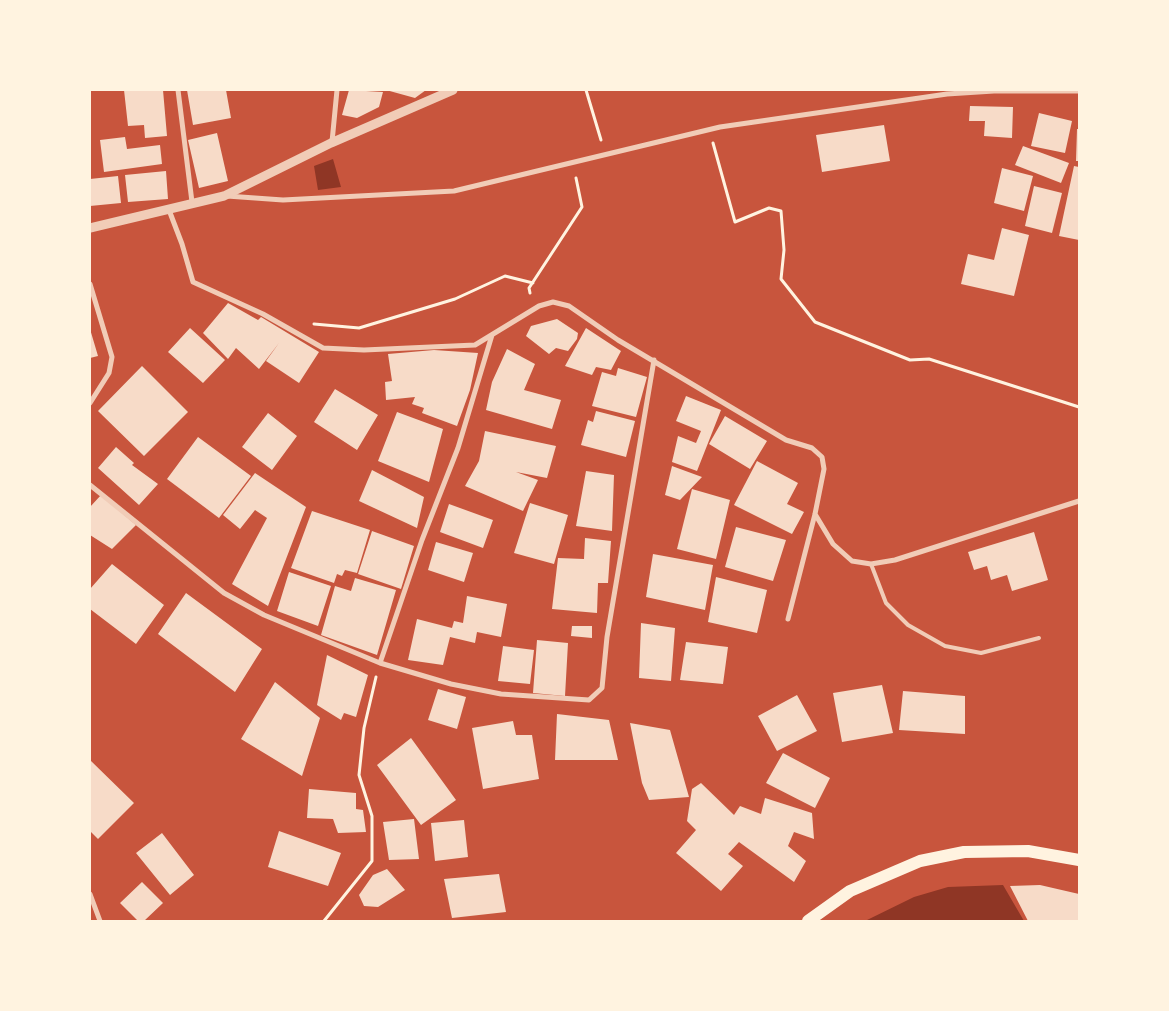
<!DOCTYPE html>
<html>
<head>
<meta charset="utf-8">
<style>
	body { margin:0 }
	#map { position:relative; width:1169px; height:1011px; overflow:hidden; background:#c8553d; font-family:"Space Grotesk",sans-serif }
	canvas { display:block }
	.frame { position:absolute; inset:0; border:91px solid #fff3e0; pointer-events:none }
</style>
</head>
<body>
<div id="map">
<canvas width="1169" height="1011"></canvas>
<div class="frame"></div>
</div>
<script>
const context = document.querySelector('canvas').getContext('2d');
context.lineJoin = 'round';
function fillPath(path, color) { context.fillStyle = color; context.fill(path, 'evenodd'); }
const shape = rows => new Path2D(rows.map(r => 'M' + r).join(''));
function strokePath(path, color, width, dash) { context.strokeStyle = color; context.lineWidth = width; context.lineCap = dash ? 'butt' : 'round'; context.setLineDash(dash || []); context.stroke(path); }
fillPath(shape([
	[333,159,341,187,318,190,314,166],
	[1003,885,1024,921,865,921,914,897,948,887]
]), '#8f3625');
fillPath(shape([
	[124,90,163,90,167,136,145,138,144,125,128,126],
	[187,90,226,90,231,118,193,125],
	[349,90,383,92,379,107,357,118,342,115],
	[386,90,426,90,415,98],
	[970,106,1013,107,1012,138,984,136,985,121,969,121],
	[1039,113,1072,121,1065,153,1031,146],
	[884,125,890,161,822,172,816,135],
	[1077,129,1079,129,1079,161,1076,161],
	[217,133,228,181,199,188,188,140],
	[125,137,127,149,160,145,162,164,104,172,100,140],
	[1023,146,1069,163,1061,183,1015,165],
	[1074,166,1079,167,1079,240,1059,236],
	[1002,168,1033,176,1024,211,994,203],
	[166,171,168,199,128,202,125,175],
	[118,176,121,203,90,206,90,179],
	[1034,186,1062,193,1052,233,1025,226],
	[1002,228,1029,235,1014,296,961,284,968,254,994,260],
	[228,303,258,320,261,317,319,352,299,383,266,361,279,343,259,369,236,348,228,359,203,333],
	[557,319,578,333,577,339,568,351,556,348,549,354,526,336,531,326],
	[190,328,225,360,203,383,168,352],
	[586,328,621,351,611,370,596,367,592,375,565,366],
	[90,329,98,356,90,358],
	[507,349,535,364,524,390,561,400,552,429,486,410,492,382],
	[434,350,478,353,470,390,457,426,422,413,424,408,412,404,415,397,386,400,385,382,392,381,388,354],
	[142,366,188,412,144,456,98,411],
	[618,368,647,377,636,417,592,406,602,372,616,376],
	[335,389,378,415,357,450,314,422],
	[686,396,721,410,697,471,672,462,678,436,696,443,701,431,676,421],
	[596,411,635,421,626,457,581,445,588,420,593,422],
	[397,412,443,429,429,482,378,461],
	[268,413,297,436,272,470,242,447],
	[725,416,767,441,750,469,709,444],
	[485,431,556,446,547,478,516,472,538,480,523,511,465,486,479,461],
	[198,437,251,476,219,518,167,479],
	[116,447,134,463,132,465,158,484,139,505,98,468],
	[757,461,798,483,787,504,804,512,792,534,734,505],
	[672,466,702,477,680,500,665,495],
	[372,470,424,497,417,528,359,501],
	[586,471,614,475,612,531,576,526],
	[255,473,306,507,268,606,232,584,267,518,255,510,240,529,223,515],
	[692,489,730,500,716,559,677,549],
	[101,495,136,525,112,549,90,535,90,507],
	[530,503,568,515,554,564,514,553],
	[449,504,493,520,483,548,440,532],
	[312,511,370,530,357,573,345,570,342,576,337,574,334,583,291,568],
	[736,527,786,540,773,581,725,567],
	[372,531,414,546,401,589,358,574],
	[1034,532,1048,580,1012,591,1007,575,991,580,987,566,974,570,968,552],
	[585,538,611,541,608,583,598,583,597,613,552,609,558,558,584,559],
	[436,542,473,553,464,582,428,570],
	[653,554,713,565,705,610,646,597],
	[112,564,164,605,136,644,90,609,90,589],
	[289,572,331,586,318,626,277,611],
	[716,577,767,590,757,633,708,622],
	[355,578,396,590,377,655,321,635,335,586,351,591],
	[186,593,262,649,235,692,158,634],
	[467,596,507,604,501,637,477,632,475,643,450,637,443,665,408,660,417,619,452,628,454,621,463,623],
	[641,623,675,628,671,681,639,678],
	[572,626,592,626,592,638,571,636],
	[537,640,568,643,565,696,533,693],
	[686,642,728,647,723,684,680,680],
	[503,646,534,650,530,684,498,681],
	[327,655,368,675,356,717,344,713,341,720,317,705],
	[275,682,320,718,302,776,241,739],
	[882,685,893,733,842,742,833,693],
	[438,689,466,697,457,729,428,720],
	[903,691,965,696,965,734,899,730],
	[797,695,817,731,777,751,758,716],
	[557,714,609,720,618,760,555,760],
	[513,721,516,735,532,735,539,779,483,789,472,728],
	[630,723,670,730,689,797,649,800,642,783],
	[411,738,456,800,421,825,377,765],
	[783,753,830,778,815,808,766,783],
	[90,760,134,803,98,839,90,831],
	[701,783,734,815,740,806,761,814,765,798,812,813,814,839,794,832,788,846,806,861,794,882,739,842,728,854,743,866,721,891,676,853,696,830,687,821,692,789],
	[309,789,356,793,356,809,363,810,366,832,338,833,333,819,307,818],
	[414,819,419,859,389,860,383,822],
	[464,820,468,857,435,861,431,823],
	[279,831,341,853,328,886,268,867],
	[162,833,194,875,170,895,136,853],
	[387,869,405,890,378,907,364,906,359,895,373,875],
	[499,874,506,912,452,918,444,879],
	[142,882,163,903,144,921,138,921,120,903],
	[1040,885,1079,894,1079,921,1028,921,1010,886]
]), '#f7dbc8');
strokePath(shape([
	[586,90,601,140],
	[713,143,735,222,769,208,781,211,784,250,781,279,815,322,910,360,929,359,1079,407],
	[530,293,529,288,582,207,576,178],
	[314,324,359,328,455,299,505,276,533,283],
	[324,921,372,861,372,816,359,775,364,728,376,677]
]), '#fff3e0', 3);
strokePath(shape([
	[871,564,886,603,908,625,945,646,981,653,1039,638]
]), '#f1ccb7', 4);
strokePath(shape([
	[178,90,192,202],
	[332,142,337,90],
	[227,196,283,200,454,191,720,127,947,94,994,91,1079,91],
	[169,210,182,244,193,282,263,314,323,348,364,350,475,345,539,306,553,302,569,306,618,340,786,440,812,448,822,457,824,469,815,514,788,619],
	[90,284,112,357,109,373,90,403],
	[90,485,224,593,264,615,380,663,451,684,501,694,589,700,602,688,607,637,654,360],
	[815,514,833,544,852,561,871,564,895,560,1079,501],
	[380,663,422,540,458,448,492,335],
	[90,894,100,921]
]), '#f1ccb7', 5);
strokePath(shape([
	[90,228,224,196,331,143,453,90]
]), '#f1ccb7', 9);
strokePath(shape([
	[808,921,850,891,920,861,964,852,1028,851,1079,860]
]), '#fff3e0', 12);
</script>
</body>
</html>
